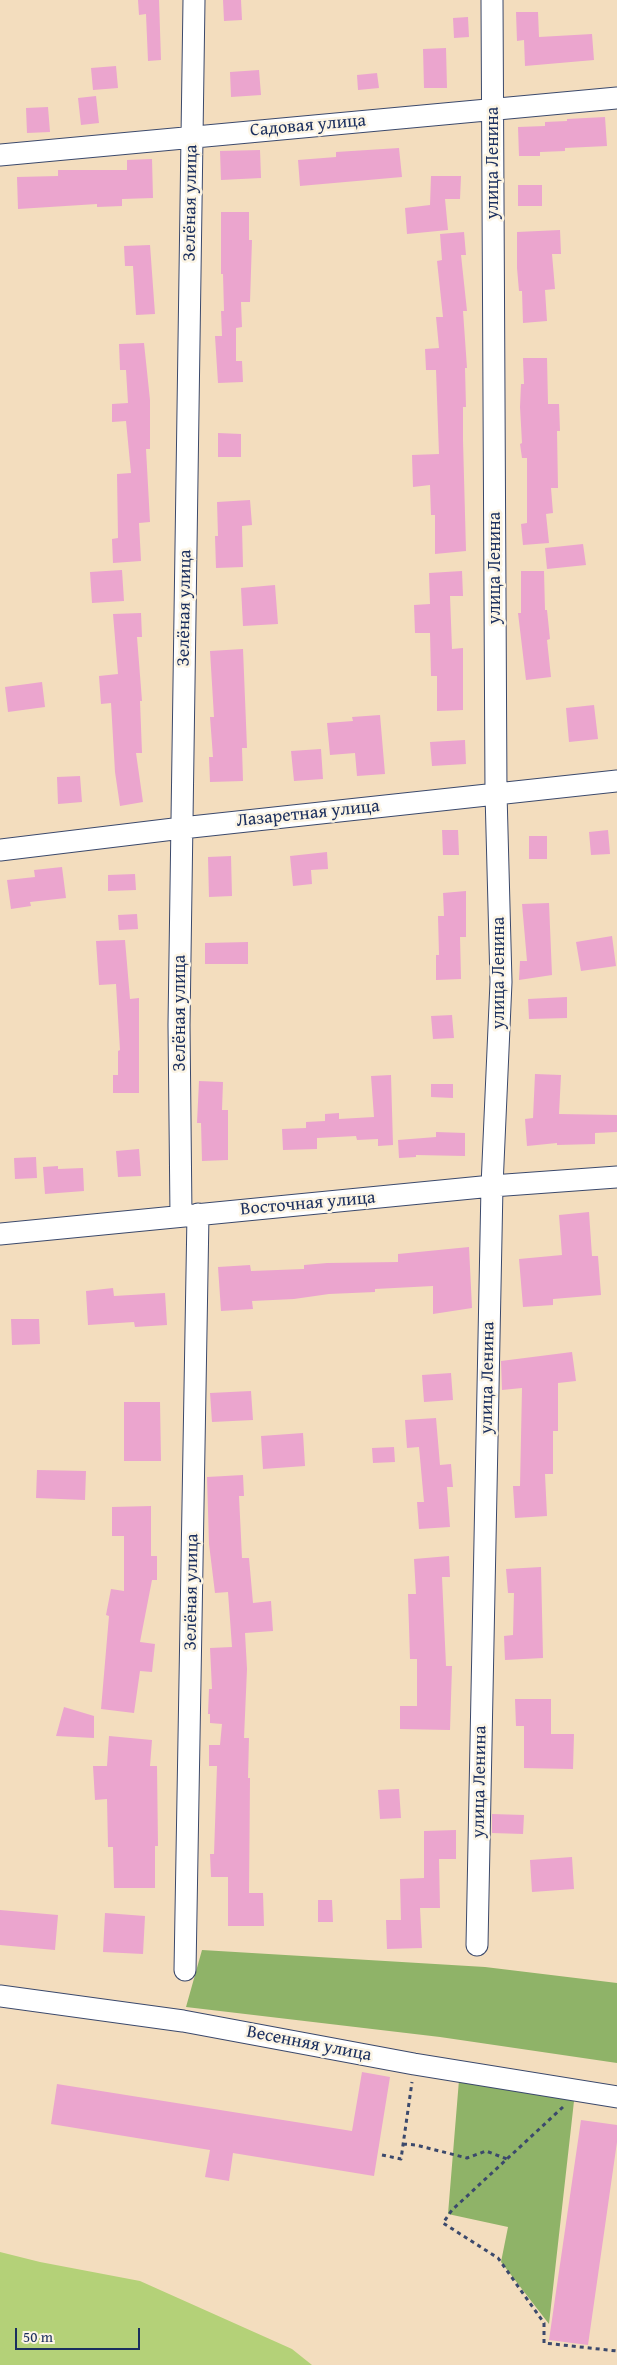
<!DOCTYPE html>
<html>
<head>
<meta charset="utf-8">
<style>
	body { margin:0 }
	#map { position:relative; width:617px; height:2365px; overflow:hidden; background:#f3ddbe; font-family:"Gentium Book Plus",serif }
	canvas { display:block }
	.scale { position:absolute; left:15px; top:2328px; width:125px; height:22px; box-sizing:border-box; border:2px solid #1b2f5e; border-top:0; padding-left:6px; font-size:15px; line-height:18px; white-space:nowrap; color:#1b2f5e; -webkit-text-stroke:4px #fcf5e5; paint-order:stroke }
</style>
</head>
<body>
<div id="map">
<canvas width="617" height="2365"></canvas>
<div class="scale">50 m</div>
</div>
<script>
const context = document.querySelector('canvas').getContext('2d');
context.lineJoin = 'round';
function fillPath(path, color) { context.fillStyle = color; context.fill(path, 'evenodd'); }
const shape = rows => new Path2D(rows.map(r => 'M' + r).join(''));
function strokePath(path, color, width, dash) { context.strokeStyle = color; context.lineWidth = width; context.lineCap = dash ? 'butt' : 'round'; context.setLineDash(dash || []); context.stroke(path); }
function drawText(font, color, halo, rows, align = 'center') {
  context.font = font + ' "Gentium Book Plus",serif'; context.lineWidth = 5; context.setLineDash([]); context.textBaseline = 'middle'; context.strokeStyle = halo; context.fillStyle = color; for (const [text, x, y, turn = 0] of rows) {
    context.save(); context.translate(x, y); context.rotate((+turn || 0) * Math.PI / 180); context.textAlign = isNaN(turn) ? turn : align; if (halo) context.strokeText(text, 0, 0); context.fillText(text, 0, 0); context.restore();
  }
}
fillPath(shape([
	[0,2252,40,2262,140,2281,292,2349,312,2365,0,2365]
]), '#b4d178');
fillPath(shape([
	[202,1950,485,1967,617,1983,617,2063,440,2037,186,2007],
	[459,2080,574,2101,549,2324,501,2262,508,2227,448,2214]
]), '#8fb368');
fillPath(shape([
	[138,0,159,0,161,60,148,61,146,14,139,15],
	[223,0,241,0,242,20,224,21],
	[516,12,538,12,539,37,592,34,594,60,525,66,524,40,517,41],
	[468,17,469,37,454,38,453,18],
	[446,48,447,88,424,88,423,49],
	[116,66,118,88,93,90,91,68],
	[259,70,261,95,231,97,230,72],
	[377,73,379,88,358,90,357,75],
	[96,96,99,123,81,125,78,98],
	[48,107,50,132,27,133,26,108],
	[605,117,607,146,565,148,565,151,540,152,540,156,519,156,518,127,545,126,545,122,567,121,567,119],
	[399,148,402,177,300,186,298,160,336,157,336,152],
	[260,150,261,178,221,180,220,151],
	[152,159,153,198,122,199,122,206,97,207,97,204,18,209,17,177,58,176,58,170,127,170,127,160],
	[431,176,461,176,460,199,445,199,448,230,407,234,405,208,430,205],
	[518,185,542,185,542,206,518,206],
	[221,212,249,212,249,240,252,240,250,302,241,302,242,327,236,328,236,361,242,361,243,382,218,383,215,336,222,336,221,311,224,311,223,274,221,274],
	[560,230,561,254,552,254,555,289,545,290,547,321,523,323,522,291,519,291,517,268,517,232],
	[464,232,466,255,461,255,467,311,463,311,467,368,465,368,466,407,463,407,463,440,466,551,435,554,435,515,431,515,430,485,413,487,412,455,439,454,436,370,426,370,425,349,439,348,436,317,443,317,437,261,442,260,440,234],
	[150,245,155,314,136,315,133,266,125,266,124,246],
	[144,343,150,400,150,449,146,449,150,522,139,523,141,561,113,563,112,539,118,538,117,474,131,473,126,421,112,422,112,404,128,403,126,370,120,370,119,344],
	[523,358,547,358,548,404,559,404,560,431,557,431,558,488,551,488,553,513,546,514,549,543,523,545,521,524,527,523,527,458,522,458,520,444,522,443,520,407,521,384,524,384],
	[218,433,241,434,241,457,218,457],
	[250,500,252,525,242,526,243,567,216,568,215,536,218,536,217,502],
	[583,544,586,565,547,569,545,548],
	[122,570,124,601,92,603,90,572],
	[462,571,463,596,450,596,452,649,463,648,463,710,437,711,437,676,431,676,430,633,415,633,414,605,430,604,429,573],
	[521,571,544,571,545,610,547,610,550,639,547,640,551,677,526,680,518,613,521,613],
	[275,585,278,624,243,626,241,588],
	[141,613,142,637,137,637,142,701,140,701,142,753,136,753,143,802,120,806,115,772,111,703,101,704,99,676,118,674,113,614],
	[243,649,247,748,242,748,243,781,210,782,209,757,213,757,210,717,214,717,210,651],
	[42,682,45,707,8,712,5,687],
	[594,705,598,739,569,742,566,708],
	[380,715,385,774,357,776,355,753,330,755,327,723,353,721,352,717],
	[465,740,466,764,432,766,430,742],
	[321,749,323,779,294,781,291,751],
	[80,776,82,802,58,804,57,777],
	[442,830,458,830,459,855,443,855],
	[608,830,610,854,591,855,589,832],
	[529,836,547,836,547,859,529,859],
	[327,852,328,869,311,870,312,884,293,886,290,856],
	[231,856,232,896,209,897,208,857],
	[62,867,66,898,30,902,31,906,11,909,7,880,35,877,34,870],
	[135,874,136,890,108,891,108,875],
	[466,891,466,937,460,937,461,979,436,980,436,955,439,955,438,916,444,916,443,893],
	[549,903,552,975,519,980,520,961,527,961,522,904],
	[137,914,138,929,119,930,118,915],
	[612,936,616,966,581,971,576,942],
	[125,940,130,999,139,998,139,1093,113,1093,113,1075,118,1075,118,1051,120,1050,116,984,99,985,96,941],
	[248,942,248,964,205,964,205,943],
	[567,997,567,1018,529,1019,528,999],
	[452,1015,454,1038,433,1039,431,1016],
	[535,1074,561,1075,559,1114,617,1115,617,1132,595,1133,595,1144,557,1145,557,1143,527,1146,525,1119,533,1118],
	[391,1075,393,1145,378,1146,378,1139,357,1140,356,1136,317,1138,317,1149,283,1150,282,1129,306,1128,306,1122,325,1121,325,1114,339,1113,339,1119,374,1117,371,1076],
	[199,1081,223,1082,222,1110,228,1110,228,1160,202,1161,201,1123,197,1123],
	[431,1084,453,1084,453,1098,431,1097],
	[436,1132,465,1133,465,1156,416,1155,416,1157,399,1158,398,1140,436,1137],
	[139,1149,141,1176,118,1177,116,1151],
	[36,1157,37,1178,15,1179,14,1158],
	[58,1166,58,1169,83,1168,84,1191,45,1194,43,1167],
	[589,1212,592,1256,598,1256,601,1295,553,1299,553,1305,523,1307,519,1259,562,1255,559,1215],
	[469,1247,472,1308,433,1314,433,1286,375,1289,375,1292,329,1294,294,1299,252,1301,253,1309,221,1311,218,1267,250,1265,251,1271,304,1269,304,1265,327,1263,398,1262,398,1254],
	[113,1288,114,1296,165,1293,167,1325,135,1327,134,1322,88,1325,86,1291],
	[11,1319,39,1319,40,1344,12,1345],
	[572,1352,576,1381,558,1383,558,1431,553,1431,553,1474,545,1474,547,1516,515,1518,513,1486,520,1486,522,1388,502,1390,501,1361],
	[451,1373,453,1400,424,1402,422,1375],
	[251,1391,253,1420,212,1422,210,1393],
	[124,1402,160,1402,161,1461,124,1461],
	[436,1418,440,1465,451,1464,453,1487,447,1487,450,1527,419,1529,417,1502,424,1502,419,1447,407,1448,405,1420],
	[303,1433,305,1466,263,1469,261,1436],
	[394,1447,395,1462,373,1463,372,1448],
	[37,1470,86,1471,85,1500,36,1498],
	[243,1475,244,1496,239,1496,242,1558,249,1558,253,1603,271,1601,273,1631,245,1633,247,1669,244,1738,249,1738,248,1778,250,1778,249,1893,263,1893,264,1926,228,1926,228,1877,211,1877,210,1854,214,1854,217,1766,209,1766,209,1745,220,1745,222,1724,210,1723,210,1714,208,1714,209,1689,212,1689,210,1648,232,1647,228,1592,215,1593,209,1544,207,1477],
	[151,1506,151,1556,157,1556,157,1580,152,1580,140,1642,155,1644,152,1672,140,1671,134,1713,101,1709,109,1616,106,1615,111,1589,124,1591,124,1536,112,1536,112,1507],
	[449,1556,450,1577,442,1577,446,1666,452,1666,450,1730,400,1729,400,1706,417,1706,417,1659,410,1659,408,1594,416,1594,414,1559],
	[541,1567,543,1658,505,1660,504,1636,513,1635,514,1593,508,1593,506,1569],
	[515,1699,551,1699,551,1734,574,1734,573,1769,524,1768,524,1726,516,1726],
	[64,1707,94,1716,94,1738,56,1736],
	[109,1736,152,1740,150,1766,157,1766,158,1846,155,1846,155,1888,114,1888,113,1847,108,1847,107,1799,95,1800,93,1766,107,1766],
	[399,1789,401,1818,380,1819,378,1790],
	[492,1814,524,1815,523,1834,492,1833],
	[456,1830,456,1859,439,1859,440,1908,420,1908,422,1948,387,1949,386,1920,401,1920,400,1879,424,1878,424,1831],
	[572,1857,574,1889,532,1892,530,1860],
	[318,1900,332,1900,333,1922,318,1922],
	[0,1910,58,1915,55,1950,0,1945],
	[105,1913,145,1916,143,1954,103,1952],
	[362,2072,390,2077,374,2176,233,2153,229,2181,205,2177,210,2150,51,2124,57,2084,352,2131],
	[581,2120,617,2125,617,2142,588,2345,549,2340]
]), '#eba5ce');
const minor = shape([
	[0,155,617,98],
	[0,850,182,828,617,781],
	[181,1216,179,1025,194,0],
	[0,1234,492,1186,617,1177],
	[477,1945,492,1186,501,982,496,793,492,0],
	[185,1970,198,1214],
	[0,1996,183,2021,414,2064,617,2097]
]);
strokePath(minor, '#3b496c', 23);
strokePath(shape([
	[563,2107,452,2210,443,2223,498,2258,544,2323,544,2343,617,2351],
	[403,2144,416,2145,467,2158,486,2151,507,2159],
	[382,2155,401,2159,412,2082]
]), '#3b496c', 3, [4, 4]);
strokePath(minor, '#fff', 21);
drawText('18px', '#1b2f5e', '#fcf5e5', [
	["Садовая улица",308,126,-5],
	["улица Ленина",493,163,-90],
	["Зелёная улица",191,203,-89],
	["улица Ленина",495,568,-90],
	["Зелёная улица",185,608,-89],
	["Лазаретная улица",308,814,-6],
	["улица Ленина",499,973,-90],
	["Зелёная улица",180,1013,-90],
	["Восточная улица",308,1204,-5],
	["улица Ленина",488,1378,-89],
	["Зелёная улица",192,1592,-89],
	["улица Ленина",480,1782,-89],
	["Весенняя улица",309,2044,11]
]);
</script>
</body>
</html>
